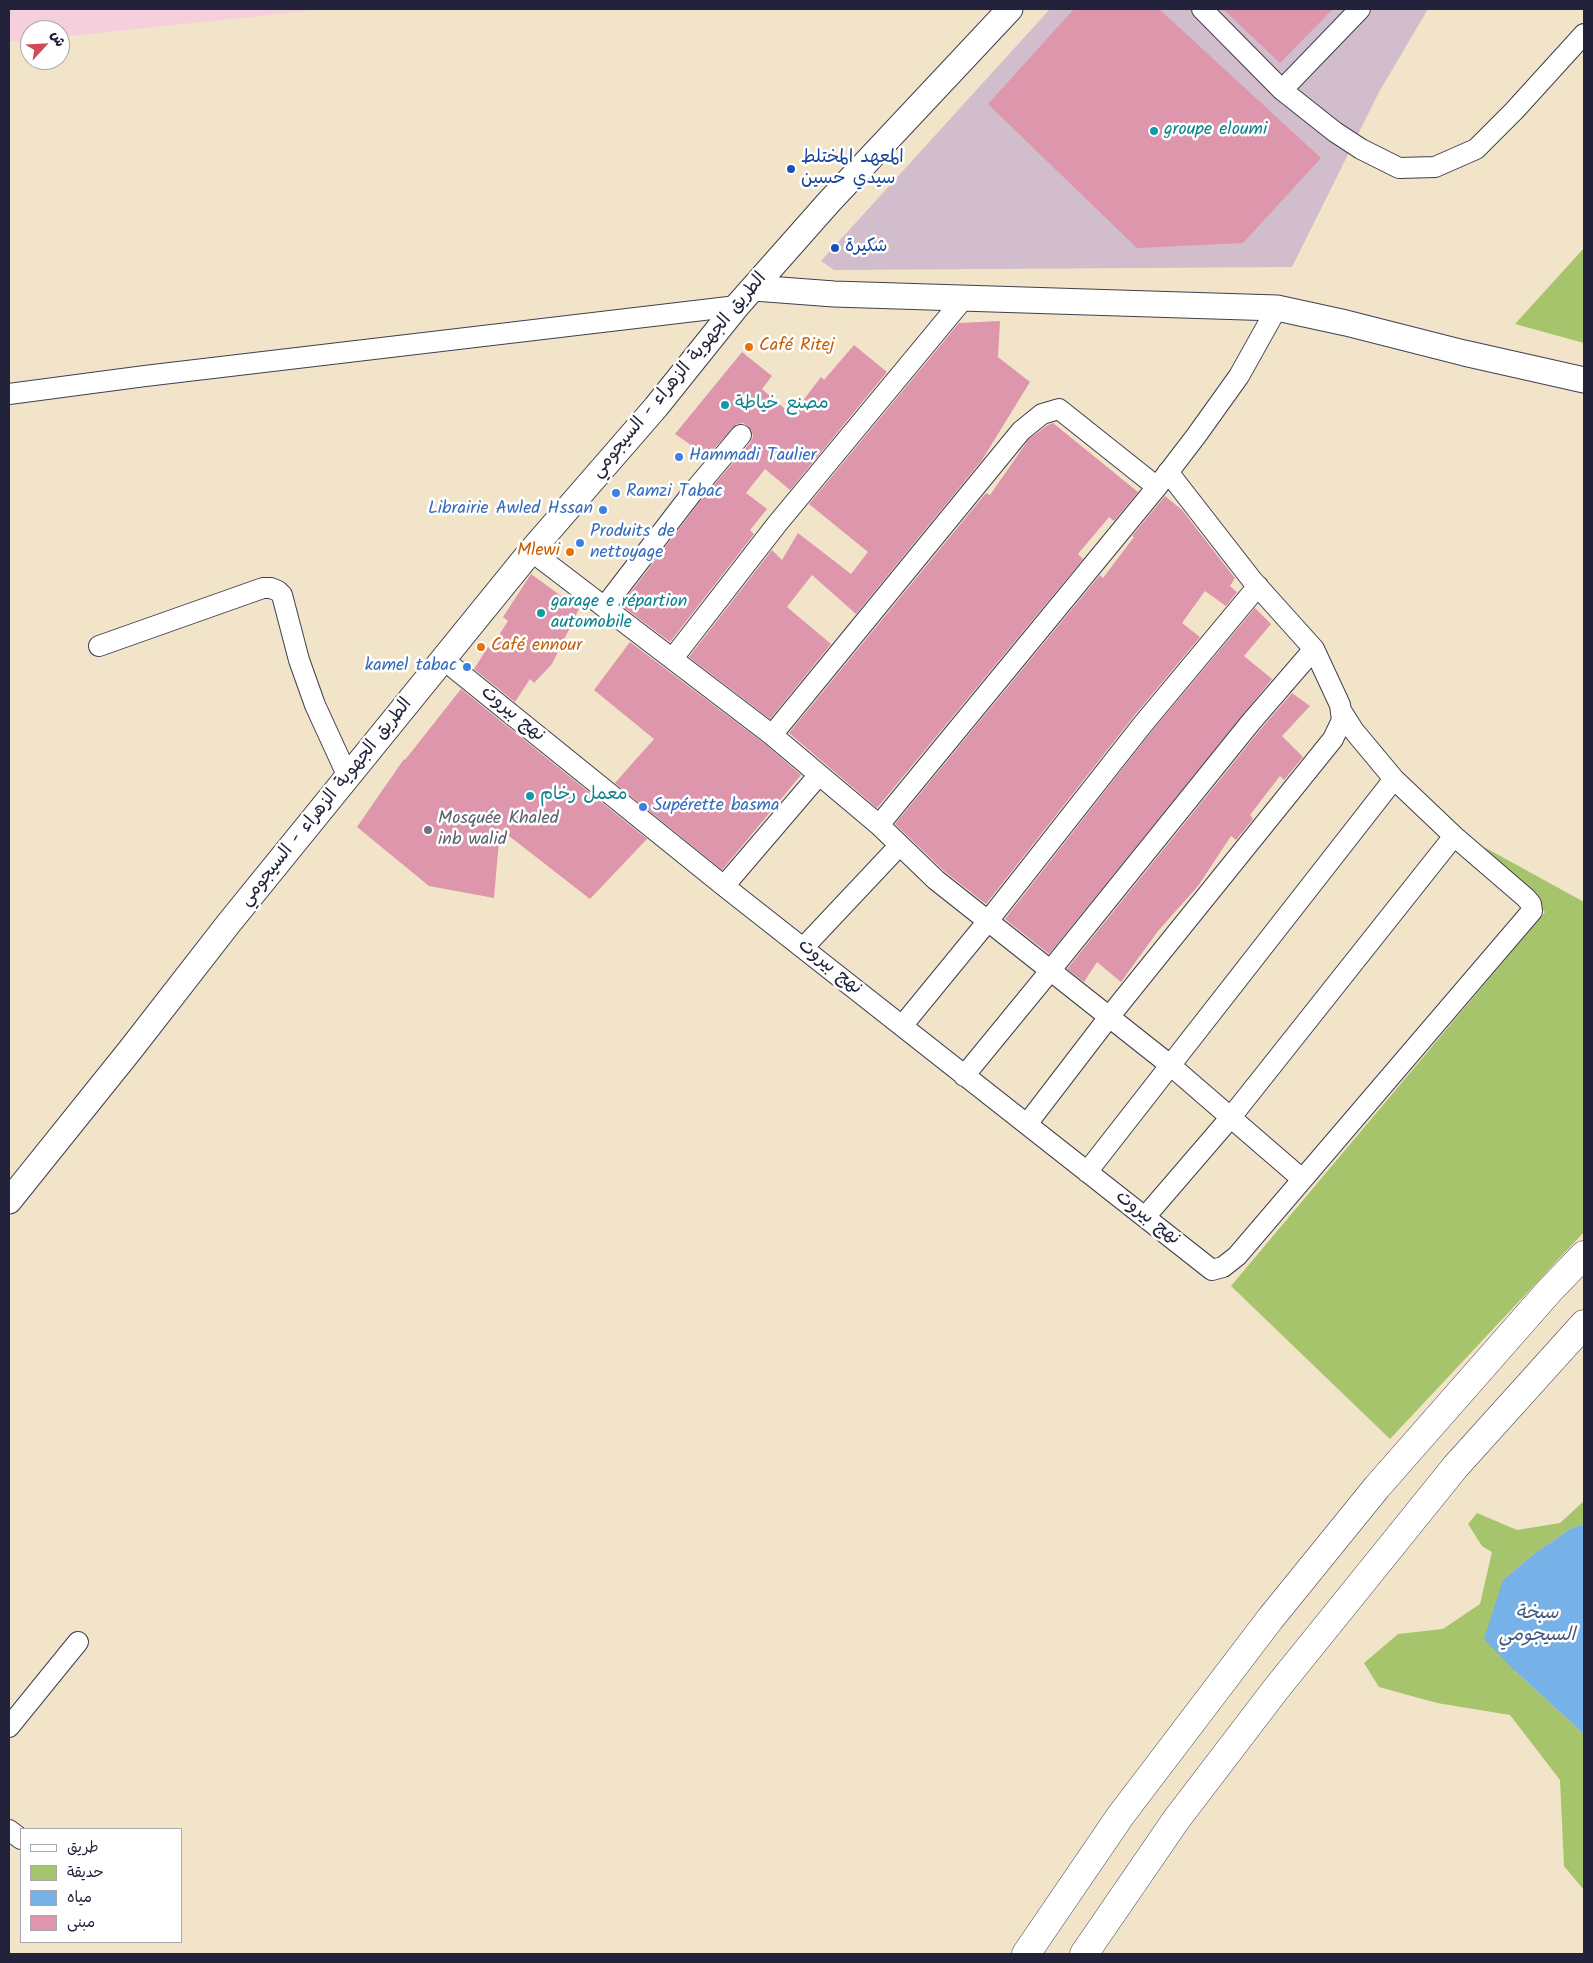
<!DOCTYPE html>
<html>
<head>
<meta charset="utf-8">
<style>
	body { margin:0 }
	#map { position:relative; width:1593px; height:1963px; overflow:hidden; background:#f2e4c8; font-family:Kalam,"Playpen Sans Arabic",sans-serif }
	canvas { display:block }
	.frame { position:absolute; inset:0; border:10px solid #22223b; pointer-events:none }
	.legend { position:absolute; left:20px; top:1828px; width:162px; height:115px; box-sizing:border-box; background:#fff; border:1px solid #a7a7b1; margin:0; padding:6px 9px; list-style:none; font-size:15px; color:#22223b }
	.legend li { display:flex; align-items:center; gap:10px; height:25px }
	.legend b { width:25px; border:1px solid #a7a7b1 }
	.north { position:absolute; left:20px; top:20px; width:50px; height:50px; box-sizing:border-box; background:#fff; border:1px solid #a7a7b1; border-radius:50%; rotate:65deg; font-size:14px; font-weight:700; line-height:20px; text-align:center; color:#22223b }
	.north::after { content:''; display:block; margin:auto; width:18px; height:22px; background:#d1495b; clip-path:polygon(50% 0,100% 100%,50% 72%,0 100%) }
</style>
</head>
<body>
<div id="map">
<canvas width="1593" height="1963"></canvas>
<div class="frame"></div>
<ul class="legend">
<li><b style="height:6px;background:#fff"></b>طريق</li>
<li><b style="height:14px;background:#a5c46c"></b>حديقة</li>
<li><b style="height:14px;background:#76b1e7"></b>مياه</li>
<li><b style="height:14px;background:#dd96ab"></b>مبنى</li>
</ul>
<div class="north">ش</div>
</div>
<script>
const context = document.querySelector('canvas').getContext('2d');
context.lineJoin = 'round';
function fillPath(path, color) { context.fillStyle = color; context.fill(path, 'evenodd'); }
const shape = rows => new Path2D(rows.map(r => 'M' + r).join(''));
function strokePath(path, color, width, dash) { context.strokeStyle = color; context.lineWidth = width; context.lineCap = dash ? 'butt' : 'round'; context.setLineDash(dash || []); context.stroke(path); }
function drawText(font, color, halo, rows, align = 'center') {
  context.font = font + ' Kalam,"Playpen Sans Arabic",sans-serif'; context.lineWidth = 5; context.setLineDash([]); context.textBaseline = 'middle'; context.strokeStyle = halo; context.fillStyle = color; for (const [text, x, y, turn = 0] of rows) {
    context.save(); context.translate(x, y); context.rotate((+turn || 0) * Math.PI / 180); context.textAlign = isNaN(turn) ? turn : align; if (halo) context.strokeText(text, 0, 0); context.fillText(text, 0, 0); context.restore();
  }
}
fillPath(shape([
	[9,9,325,9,60,37,60,30,30,30,30,40,9,42]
]), '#f5cfdc');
fillPath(shape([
	[1050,9,1428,9,1379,92,1292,267,834,270,821,261]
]), '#d1bdcc');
fillPath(shape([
	[1584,248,1584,343,1515,324],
	[1484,847,1584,902,1584,1232,1390,1439,1231,1286,1545,912],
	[1584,1501,1584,1524,1570,1529,1534,1554,1503,1580,1514,1670,1584,1734,1584,1890,1564,1866,1560,1780,1510,1715,1437,1703,1379,1687,1364,1663,1398,1634,1443,1629,1480,1604,1492,1552,1482,1546,1468,1524,1477,1513,1517,1530,1560,1523]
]), '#a5c46c');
fillPath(shape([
	[1584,1524,1584,1734,1514,1670,1484,1639,1503,1580,1534,1554,1570,1529]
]), '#76b1e7');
fillPath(shape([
	[1074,9,1159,9,1321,158,1243,243,1137,248,988,104],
	[1223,9,1333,9,1280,63],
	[1000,321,998,357,1030,382,982,460,856,614,812,575,787,607,831,644,770,719,689,657,772,550,782,560,798,533,851,574,868,552,809,504,959,323],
	[854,345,887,372,790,490,765,469,746,493,767,509,750,530,754,534,670,642,621,605,701,500,750,443,753,437,752,431,748,426,743,423,737,424,707,456,675,434,742,352,772,376,762,389,792,415,821,377,824,380],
	[1053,423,1138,492,1114,521,1109,517,1078,554,1083,559,877,808,789,733,986,493,990,495,1029,439,1048,425],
	[1165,496,1182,510,1234,577,1235,578,1230,586,1237,592,1226,606,1205,591,1182,623,1200,637,1134,716,986,904,944,871,895,824,1100,575,1103,578,1134,537,1132,536],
	[531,574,579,609,552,664,534,683,530,679,515,702,474,669,488,647,490,649,508,621,503,617],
	[1255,608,1271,624,1244,656,1272,679,1049,954,1005,919,1152,731],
	[630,642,765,744,801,775,722,870,615,783,654,739,594,690],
	[461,689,647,839,590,899,500,829,494,898,429,886,357,827,404,759,405,760],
	[1292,693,1310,706,1282,736,1303,757,1284,780,1280,776,1250,815,1253,819,1236,840,1231,836,1198,886,1158,931,1121,982,1097,962,1084,982,1067,969,1260,730]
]), '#dd96ab');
const minor = shape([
	[1202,9,1282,90,1360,9],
	[1282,90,1335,132,1361,149,1399,168,1435,167,1476,149,1514,111,1584,34],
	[9,394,145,376,737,306],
	[531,551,772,735,879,825,1157,487,1196,436,1239,376,1277,308],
	[605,606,692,493,741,435],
	[99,646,263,588,271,588,278,591,282,595,299,660,315,705,348,777],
	[673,658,777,524,965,297],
	[444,660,724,886,1212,1270,1223,1267,1237,1256,1532,911,1531,904,1526,898,1454,836,1394,779,1354,731,1342,712],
	[772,735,1021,431,1042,414,1059,409,1157,487],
	[879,825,936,880,1170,1065,1302,1179],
	[724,886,818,776],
	[804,947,899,846],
	[902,1026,988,921,1143,724,1258,586],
	[964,1076,1050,971,1251,722,1314,649],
	[1027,1124,1109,1017,1333,739,1342,720,1340,705,1314,649,1252,580,1168,472],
	[1087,1172,1394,779],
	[1145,1217,1231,1117,1454,836],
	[9,1727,78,1642],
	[9,1830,21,1839]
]);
const major = shape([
	[754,288,834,294,1277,308,1346,323,1464,353,1584,380],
	[9,1201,131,1049,229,923,531,551,656,407,737,306,829,202,1010,9]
]);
const highway = shape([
	[1026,1954,1121,1815,1270,1619,1377,1487,1550,1290,1584,1255],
	[1084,1954,1176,1820,1276,1689,1456,1466,1584,1324]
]);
strokePath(minor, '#413f50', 22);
strokePath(major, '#413f50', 27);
strokePath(highway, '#413f50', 29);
strokePath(minor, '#fff', 20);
strokePath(major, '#fff', 25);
strokePath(highway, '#fff', 28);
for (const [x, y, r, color] of [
	[1154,131,5,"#0f9aa8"],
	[791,169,5,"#1a4fb4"],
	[835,248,5,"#1a4fb4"],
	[749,347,5,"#e8710a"],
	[725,405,5,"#0f9aa8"],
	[679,457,5,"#3f7fe0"],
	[616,493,5,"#3f7fe0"],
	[603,510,5,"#3f7fe0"],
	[580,543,5,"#3f7fe0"],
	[570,552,5,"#e8710a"],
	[541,613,5,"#0f9aa8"],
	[481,647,5,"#e8710a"],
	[467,667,5,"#3f7fe0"],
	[530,796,5,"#0f9aa8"],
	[643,807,5,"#3f7fe0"],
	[428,830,5,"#6b7280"]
]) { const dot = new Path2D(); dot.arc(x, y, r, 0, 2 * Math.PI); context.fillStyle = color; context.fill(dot); strokePath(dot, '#fff', 2); }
drawText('18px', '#0d838f', '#fff', [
	["groupe eloumi",1164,131],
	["مصنع خياطة",735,405],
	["garage e répartion",551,603],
	["automobile",551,624],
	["معمل رخام",540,796]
], 'left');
drawText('18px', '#164399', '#fff', [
	["المعهد المختلط",801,159],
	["سيدي حسين",801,180],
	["شكيرة",845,248]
], 'left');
drawText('18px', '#c56008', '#fff', [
	["Café Ritej",759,347],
	["Mlewi",560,552,"right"],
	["Café ennour",491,647]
], 'left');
drawText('18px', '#22223b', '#fff', [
	["الطريق الجهوية الزهراء - السيجومي",680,376,-50],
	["نهج بيروت",512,715,39],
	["الطريق الجهوية الزهراء - السيجومي",327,803,-51],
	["نهج بيروت",829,968,39],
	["نهج بيروت",1147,1219,38]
]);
drawText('18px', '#366cbe', '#fff', [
	["Hammadi Taulier",689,457],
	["Ramzi Tabac",626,493],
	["Librairie Awled Hssan",593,510,"right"],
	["Produits de",590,533],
	["nettoyage",590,554],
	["kamel tabac",457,667,"right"],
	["Supérette basma",653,807]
], 'left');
drawText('18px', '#5b616d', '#fff', [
	["Mosquée Khaled",438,820],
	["inb walid",438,841]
], 'left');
drawText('italic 19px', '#445b80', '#fff', [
	["سبخة",1537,1615],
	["السيجومي",1537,1637]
]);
</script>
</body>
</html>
